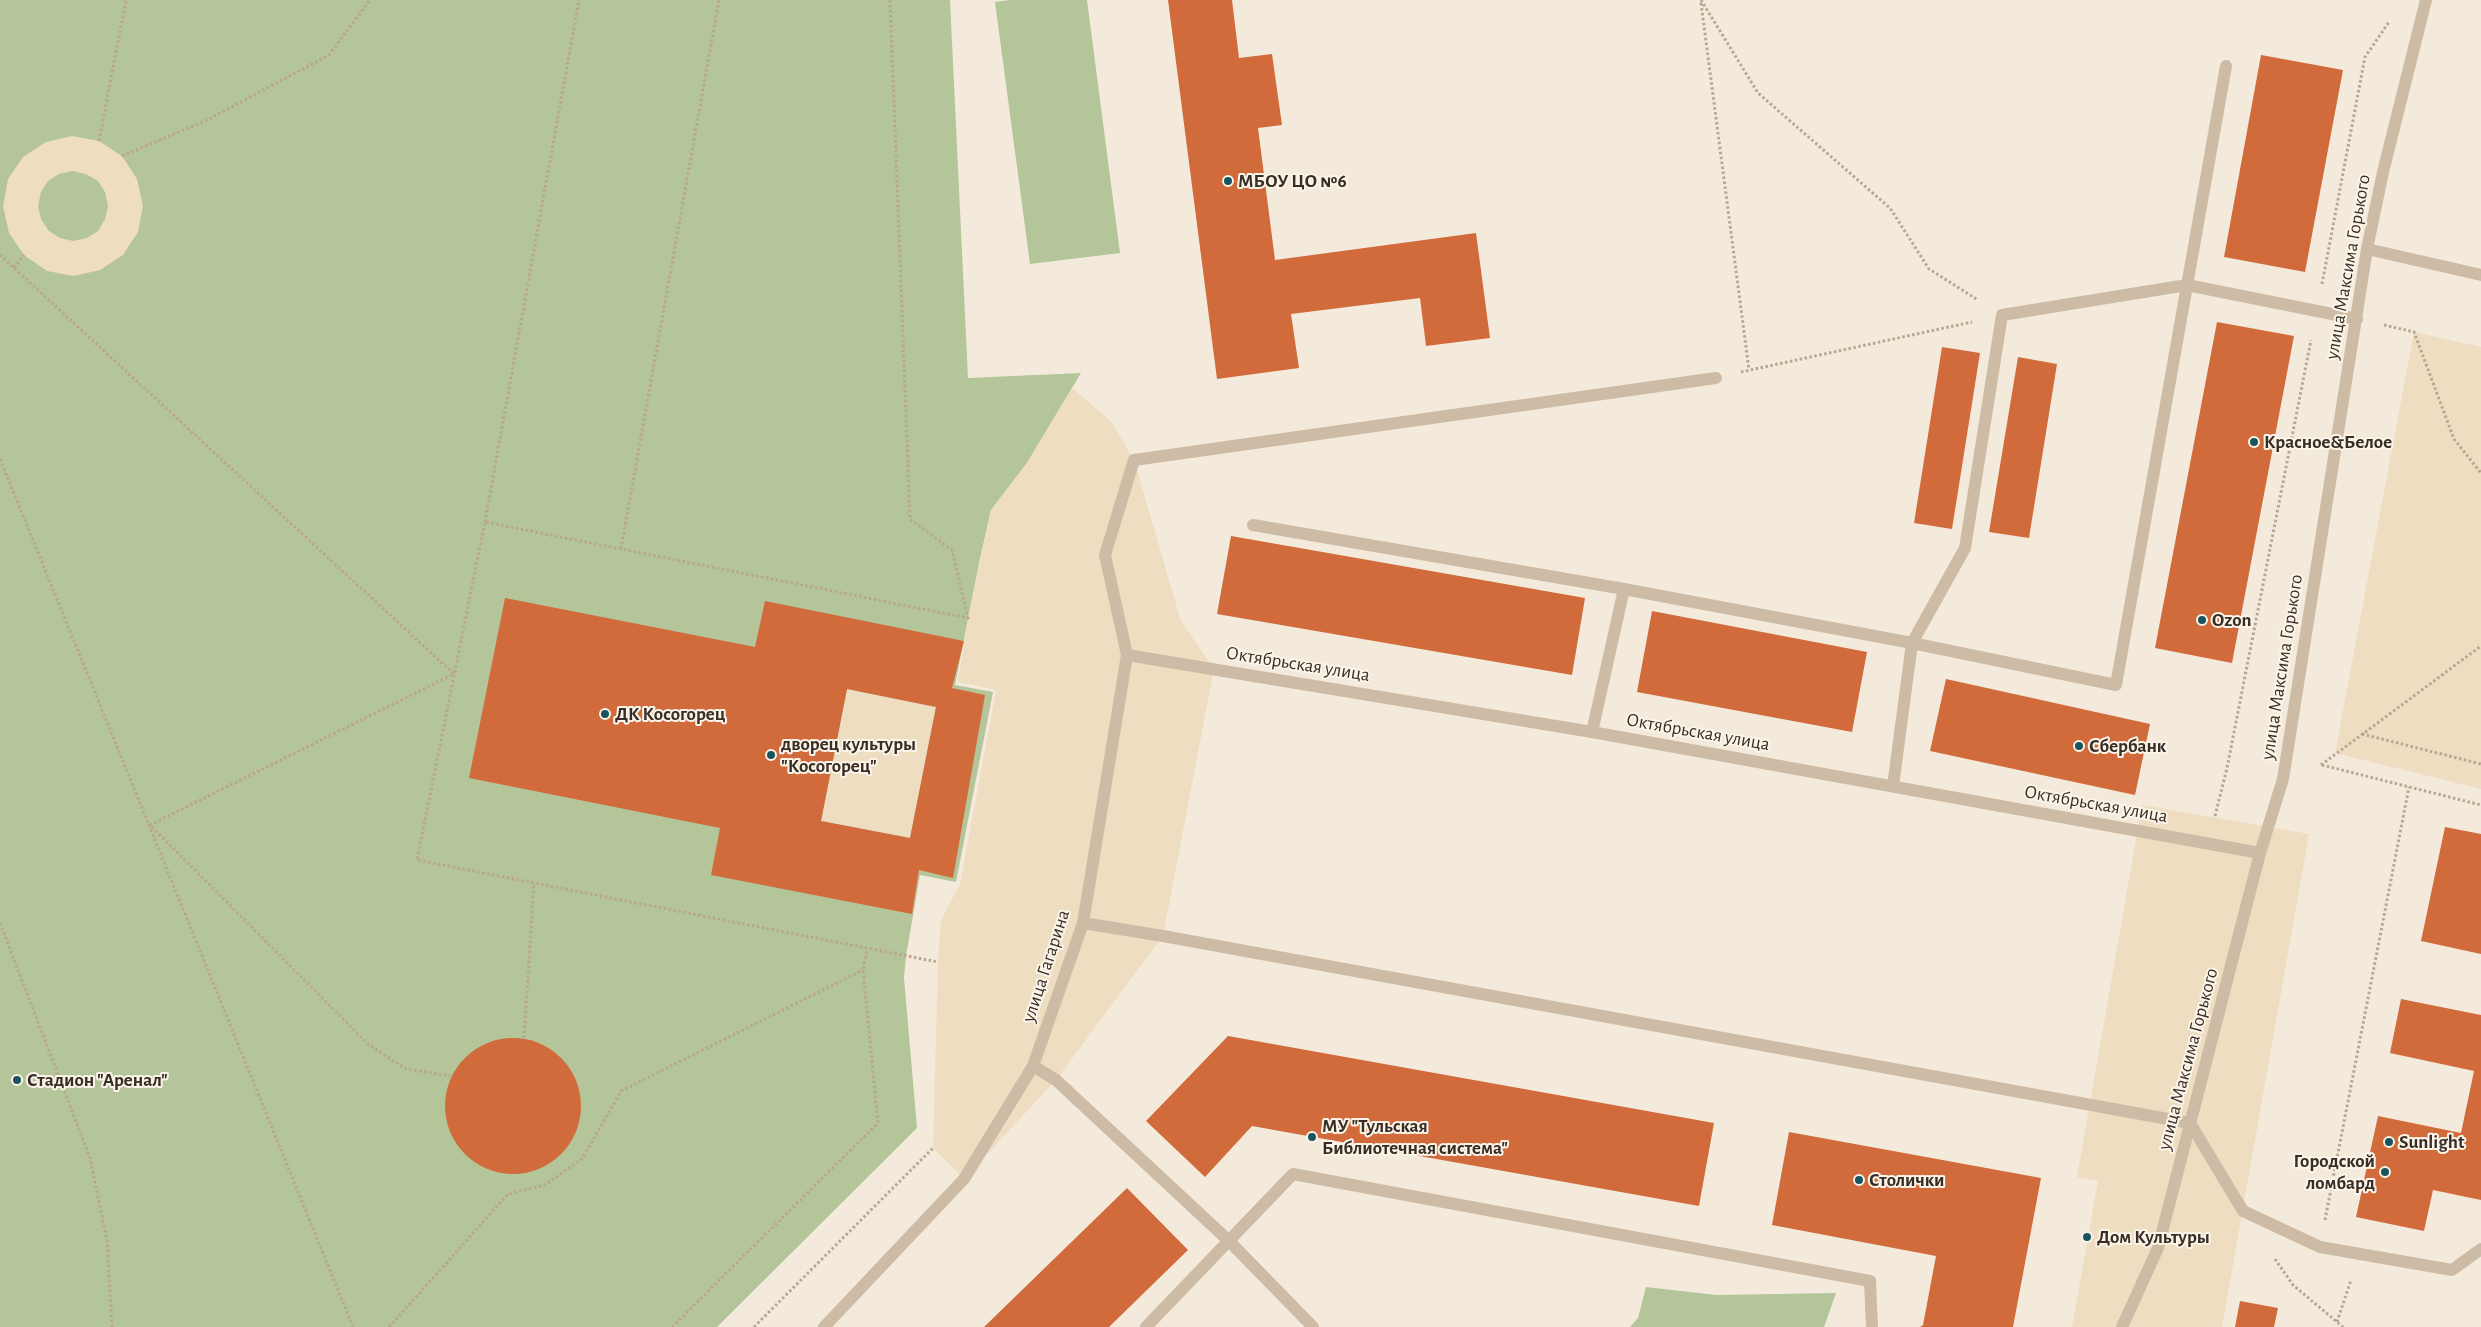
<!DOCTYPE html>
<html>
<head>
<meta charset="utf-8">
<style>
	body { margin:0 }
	canvas { display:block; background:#f4eadb }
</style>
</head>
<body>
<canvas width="2481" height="1327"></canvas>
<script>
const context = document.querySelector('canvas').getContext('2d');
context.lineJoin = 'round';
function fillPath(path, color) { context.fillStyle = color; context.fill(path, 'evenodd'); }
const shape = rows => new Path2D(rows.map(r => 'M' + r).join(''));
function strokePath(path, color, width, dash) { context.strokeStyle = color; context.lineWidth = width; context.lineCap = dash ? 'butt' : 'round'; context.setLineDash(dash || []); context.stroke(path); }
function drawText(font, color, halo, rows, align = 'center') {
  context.font = font + ' "Alegreya Sans",sans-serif'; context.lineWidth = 4; context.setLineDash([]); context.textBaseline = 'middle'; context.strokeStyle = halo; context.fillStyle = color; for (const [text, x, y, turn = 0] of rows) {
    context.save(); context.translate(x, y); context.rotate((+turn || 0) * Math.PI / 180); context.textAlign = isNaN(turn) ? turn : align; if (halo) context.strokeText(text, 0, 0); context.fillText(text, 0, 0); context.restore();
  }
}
fillPath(shape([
	[0,0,950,0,968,378,1081,373,1027,463,991,510,979,563,955,685,993,692,956,882,920,875,906,956,904,978,917,1128,717,1327,0,1327],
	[1009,0,1087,0,1120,253,1030,264,995,2],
	[1646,1287,1716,1295,1836,1293,1824,1327,1630,1327,1638,1318]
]), '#b3c599');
fillPath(shape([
	[72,136,99,141,122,156,137,179,143,206,138,232,123,255,100,270,74,276,47,271,24,255,9,233,3,206,8,179,23,157,46,142],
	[73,171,86,174,98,181,105,192,108,206,105,219,98,231,87,238,73,241,60,238,49,231,41,219,38,206,41,192,48,181,59,174],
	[2414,332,2481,347,2481,789,2335,753],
	[1072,388,1111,421,1134,460,1181,621,1214,669,1163,936,1056,1080,964,1179,933,1148,938,962,941,920,960,884,996,690,958,682,968,618,991,510,1027,463],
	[847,689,936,707,910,838,821,821],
	[2142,805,2309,834,2222,1327,2072,1327,2098,1181,2077,1177]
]), '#eeddc0');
fillPath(shape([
	[1168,0,1232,0,1239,58,1272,54,1282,125,1258,128,1275,260,1476,233,1490,338,1426,346,1420,298,1291,314,1299,368,1217,379],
	[2261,55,2343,70,2305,272,2224,257],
	[2217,322,2294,336,2232,663,2155,648],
	[1942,347,1980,353,1952,529,1914,523],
	[2018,357,2057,364,2029,538,1989,532],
	[1231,536,1585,598,1572,675,1217,614],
	[505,598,755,647,765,601,964,641,952,688,985,695,953,878,919,870,912,914,711,875,720,828,469,778],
	[847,689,936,707,910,838,821,821],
	[1652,611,1867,652,1852,732,1637,692],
	[1946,679,2150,724,2135,795,1930,751],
	[2445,827,2481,834,2481,954,2421,941],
	[2401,999,2481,1015,2481,1200,2433,1190,2424,1231,2356,1217,2378,1116,2461,1133,2474,1071,2390,1053],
	[1228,1036,1714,1123,1699,1206,1252,1126,1205,1177,1146,1121],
	'445 1106a68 68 0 1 1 136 0a68 68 0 1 1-136 0Z',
	[1789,1132,2041,1178,2013,1327,1920,1327,1923,1325,1936,1256,1772,1225],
	[1127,1188,1188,1250,1109,1327,984,1327],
	[2240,1301,2278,1308,2274,1327,2235,1327]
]), '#d16b3c');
strokePath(shape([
	[890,0,910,519,952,550,968,618,485,522,417,860,938,962],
	[1701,0,1758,93,1890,208,1929,269,1978,300],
	[1701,3,1749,370],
	[99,141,126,0],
	[122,156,207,120,329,55,370,0],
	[0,255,454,674,150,825,368,1044,406,1069,451,1076],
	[14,268,24,255],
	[2322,284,2365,57,2389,22],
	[2384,325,2414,332,2454,439,2481,473],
	[1741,372,1972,322],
	[0,459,353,1327],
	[485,522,579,0],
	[621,549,719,0],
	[2362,734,2481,764],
	[2321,765,2481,646],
	[2322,765,2481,805],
	[2215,816,2227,768,2311,340],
	[0,923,90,1158,107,1240,112,1327],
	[524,1038,534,883],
	[2325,1220,2409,787],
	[2275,1259,2293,1285,2343,1327],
	[2337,1322,2351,1280],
	[389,1327,508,1194,545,1185,582,1159,621,1091,863,970],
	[672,1327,878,1123,863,970,867,949],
	[754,1327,933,1148]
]), '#baa58f', 3, [2.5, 2.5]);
strokePath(shape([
	[2367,249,2481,275],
	[1253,525,1624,589,1912,643,2116,685,2226,66],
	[1127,655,1592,732,2260,853],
	[1592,732,1624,589],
	[1893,786,1912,643,1965,548,2002,315,2187,285,2357,319],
	[1083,923,1163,936,2190,1123,2243,1211,2320,1247,2452,1270,2481,1249],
	[1033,1066,1056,1080,1229,1241,1313,1327],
	[824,1327,964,1179,1033,1066,1083,923,1127,655,1105,555,1134,460,1716,378],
	[1146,1327,1293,1174,1870,1281,1872,1327],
	[2122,1327,2158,1248,2260,853,2283,779,2367,249,2383,172,2426,0]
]), '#cebba5', 12);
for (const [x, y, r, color] of [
	[1228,181,5,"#19545e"],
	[2254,442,5,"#19545e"],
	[2202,620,5,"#19545e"],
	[605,714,5,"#19545e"],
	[2079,746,5,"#19545e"],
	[771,755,5,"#19545e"],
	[17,1080,5,"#19545e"],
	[1312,1137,5,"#19545e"],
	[2389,1142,5,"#19545e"],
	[2385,1172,5,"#19545e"],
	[1859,1180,5,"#19545e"],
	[2087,1237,5,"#19545e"]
]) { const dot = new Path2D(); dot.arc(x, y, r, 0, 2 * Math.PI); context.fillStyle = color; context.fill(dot); strokePath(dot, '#fbf4e8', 2); }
drawText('bold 19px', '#392e27', '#fbf4e8', [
	["МБОУ ЦО №6",1238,181],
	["Красное&Белое",2264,442],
	["Ozon",2212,620],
	["ДК Косогорец",615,714],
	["дворец культуры",781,744],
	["\"Косогорец\"",781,766],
	["Сбербанк",2089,746],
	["Стадион \"Аренал\"",27,1080],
	["МУ \"Тульская",1322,1126],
	["Библиотечная система\"",1322,1148],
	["Sunlight",2399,1142],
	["Городской",2375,1161,"right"],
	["ломбард",2375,1183,"right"],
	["Столички",1869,1180],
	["Дом Культуры",2097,1237]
], 'left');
drawText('19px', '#392e27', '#fbf4e8', [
	["улица Максима Горького",2348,267,-80],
	["Октябрьская улица",1298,664,9],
	["улица Максима Горького",2282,667,-81],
	["Октябрьская улица",1698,732,10],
	["Октябрьская улица",2096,804,10],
	["улица Гагарина",1046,966,-72],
	["улица Максима Горького",2188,1059,-75]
]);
</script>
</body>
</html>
